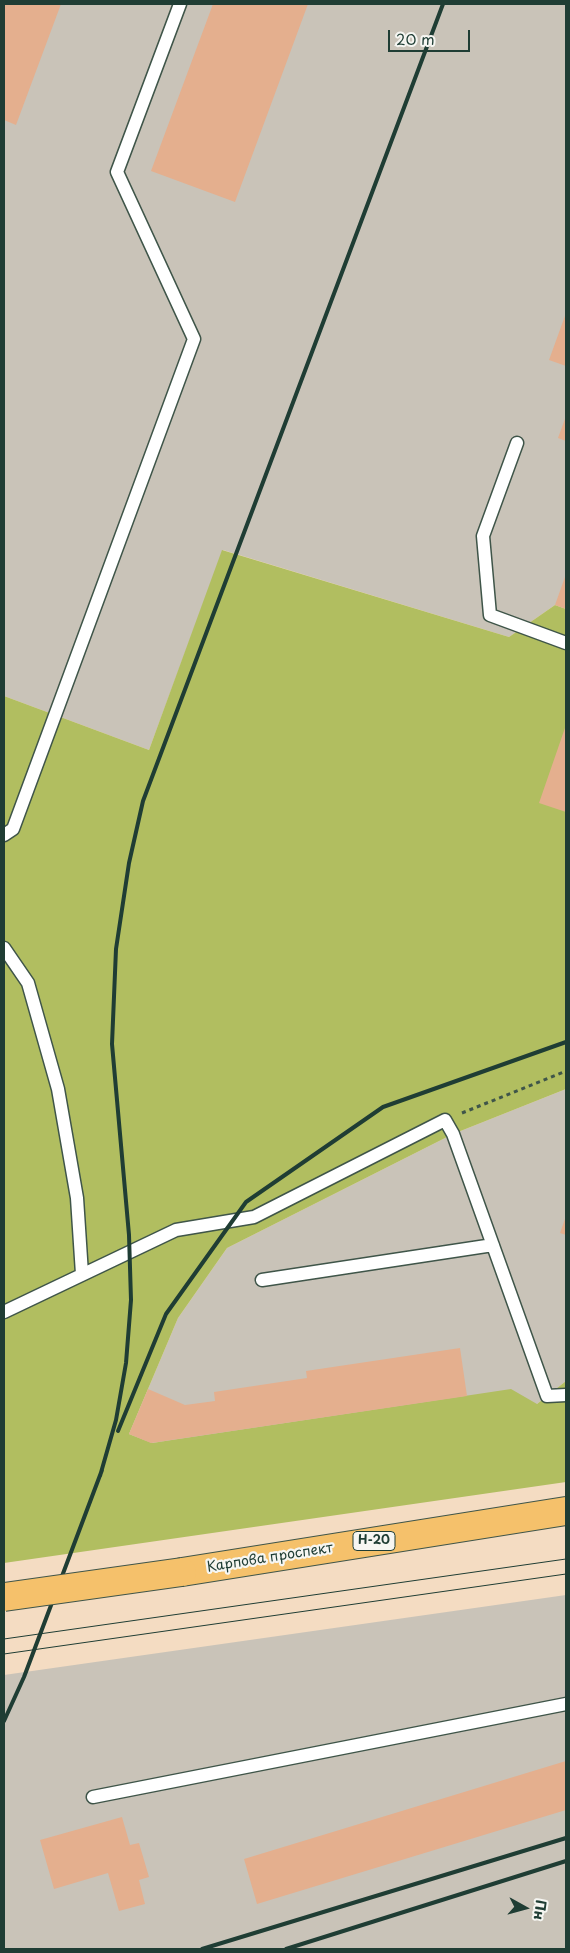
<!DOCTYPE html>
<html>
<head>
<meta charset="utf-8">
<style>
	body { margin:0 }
	#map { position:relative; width:570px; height:1953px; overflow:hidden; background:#f4dcc2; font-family:"Playpen Sans",sans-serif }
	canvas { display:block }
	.frame { position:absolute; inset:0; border:5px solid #1f3d34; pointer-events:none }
	.north { position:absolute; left:500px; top:1883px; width:50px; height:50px; -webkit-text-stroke:4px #f6f6f2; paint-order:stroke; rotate:97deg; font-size:14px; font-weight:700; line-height:20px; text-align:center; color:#1f3d34 }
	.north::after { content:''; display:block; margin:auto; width:18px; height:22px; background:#1f3d34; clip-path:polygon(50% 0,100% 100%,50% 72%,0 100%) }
	.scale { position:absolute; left:388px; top:30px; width:82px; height:22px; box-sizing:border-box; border:2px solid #1f3d34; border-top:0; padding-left:6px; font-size:15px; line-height:18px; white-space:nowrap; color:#1f3d34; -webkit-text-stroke:4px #f6f6f2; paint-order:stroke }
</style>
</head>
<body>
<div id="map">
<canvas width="570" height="1953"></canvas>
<div class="frame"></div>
<div class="north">Пн</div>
<div class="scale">20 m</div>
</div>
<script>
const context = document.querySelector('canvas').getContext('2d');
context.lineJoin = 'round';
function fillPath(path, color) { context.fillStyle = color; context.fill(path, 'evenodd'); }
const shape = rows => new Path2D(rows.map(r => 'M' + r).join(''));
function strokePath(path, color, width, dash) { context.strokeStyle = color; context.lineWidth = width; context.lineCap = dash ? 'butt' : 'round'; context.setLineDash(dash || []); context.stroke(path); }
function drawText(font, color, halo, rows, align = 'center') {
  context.font = font + ' "Playpen Sans",sans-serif'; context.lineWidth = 4.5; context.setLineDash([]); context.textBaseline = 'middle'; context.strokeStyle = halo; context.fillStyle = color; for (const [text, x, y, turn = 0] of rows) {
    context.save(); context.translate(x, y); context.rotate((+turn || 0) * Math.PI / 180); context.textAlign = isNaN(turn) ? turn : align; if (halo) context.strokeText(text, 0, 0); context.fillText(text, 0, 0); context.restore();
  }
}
fillPath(shape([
	[4,4,566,4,566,609,555,605,509,637,223,550,149,750,4,696],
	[566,1089,566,1381,537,1404,151,1443,129,1434,178,1318,227,1248,453,1134],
	[566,1595,566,1949,4,1949,4,1675]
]), '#c9c3b8');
fillPath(shape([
	[222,550,509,637,555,605,566,609,566,1089,453,1134,227,1248,178,1318,129,1434,152,1443,511,1389,537,1404,566,1381,566,1482,4,1563,4,696,149,750]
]), '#b1be60');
fillPath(shape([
	[4,4,61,4,16,125,4,120],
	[213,4,308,4,235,202,151,171],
	[566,313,566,366,549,360],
	[566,416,566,441,558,438],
	[566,574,566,609,555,605],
	[566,725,566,812,539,803],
	[566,1216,566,1235,560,1233],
	[460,1348,467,1396,151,1443,129,1434,148,1389,185,1405,215,1401,214,1392,307,1378,306,1371],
	[566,1761,566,1810,257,1904,244,1859],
	[122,1817,130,1845,139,1843,149,1877,139,1880,145,1904,119,1911,108,1873,54,1889,40,1840]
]), '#e4af8e');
const service = shape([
	[517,443,483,536,490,615,566,643],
	[4,835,13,829,194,339,117,172,180,4],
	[4,948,28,983,58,1089,77,1198,82,1274],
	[262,1280,493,1245],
	[4,1312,176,1230,254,1217,445,1120,453,1134,547,1396,566,1395],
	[93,1797,566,1704]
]);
const primary = shape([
	[182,1572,566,1511]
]);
strokePath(service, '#3f5549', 15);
strokePath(primary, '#3f5549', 30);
strokePath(shape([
	[462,1113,566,1071]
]), '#3f5549', 3, [4, 4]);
strokePath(service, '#fff', 12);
strokePath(primary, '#f5c16b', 28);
strokePath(shape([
	[4,1639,566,1559],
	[4,1654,566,1574]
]), '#1f3d34', 1);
strokePath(shape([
	[118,1431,166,1314,246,1202,383,1107,566,1042],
	[100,1476,116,1420,126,1363,131,1300,129,1235,112,1044,116,949,129,863,143,801,443,4],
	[4,1721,24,1677,102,1470],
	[202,1949,566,1838],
	[286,1949,566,1861]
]), '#1f3d34', 4);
const primaryBridge = shape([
	[4,1597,182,1572]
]);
strokePath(primaryBridge, '#3f5549', 30, []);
strokePath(primaryBridge, '#f5c16b', 28);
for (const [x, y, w] of [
	[374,1541,42]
]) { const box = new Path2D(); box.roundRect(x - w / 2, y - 9.5, w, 19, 4); context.fillStyle = '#f6f6f2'; context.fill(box); strokePath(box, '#1f3d34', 1); }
drawText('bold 12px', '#1f3d34', null, [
	["Н-20",374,1541]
]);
drawText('14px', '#1f3d34', '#f6f6f2', [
	["Карпова проспект",270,1558,-9]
]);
</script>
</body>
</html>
